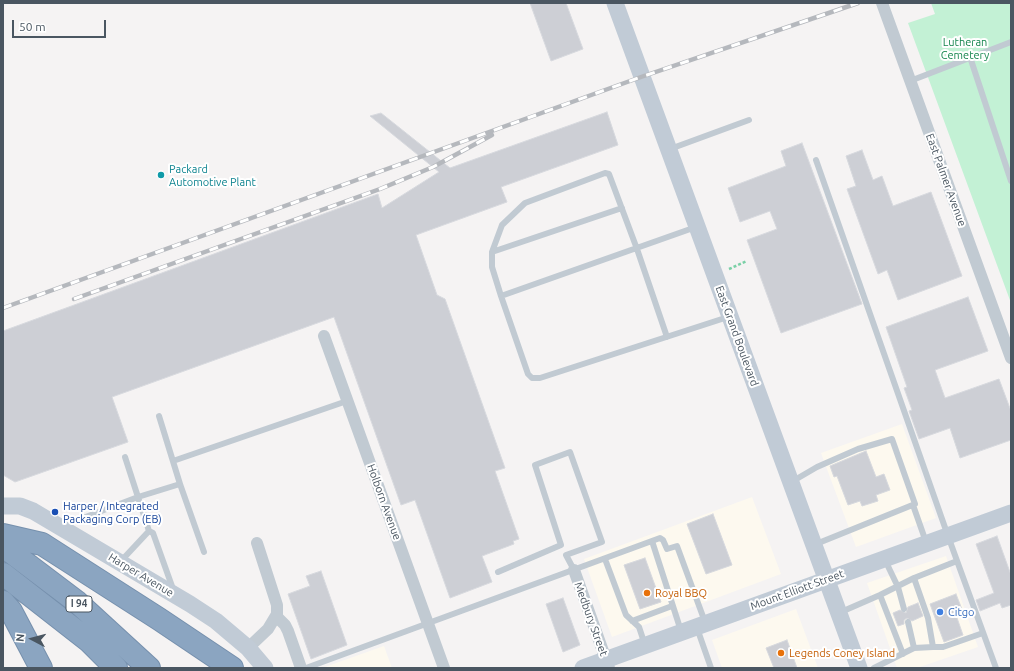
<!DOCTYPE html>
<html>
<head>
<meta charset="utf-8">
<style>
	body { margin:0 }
	#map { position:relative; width:1014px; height:671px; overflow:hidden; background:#f5f3f3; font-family:Ubuntu,sans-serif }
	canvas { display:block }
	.frame { position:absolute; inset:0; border:4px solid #4a5661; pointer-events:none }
	.north { position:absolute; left:12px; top:619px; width:40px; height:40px; -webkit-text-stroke:3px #fff; paint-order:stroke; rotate:276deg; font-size:11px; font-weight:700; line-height:16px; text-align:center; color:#4a5661 }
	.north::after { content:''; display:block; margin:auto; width:14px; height:18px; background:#4a5661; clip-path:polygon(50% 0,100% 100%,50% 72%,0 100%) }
	.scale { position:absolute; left:12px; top:20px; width:94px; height:18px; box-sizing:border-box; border:2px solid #4a5661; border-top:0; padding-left:5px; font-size:12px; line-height:14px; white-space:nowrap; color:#4a5661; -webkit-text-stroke:3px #fff; paint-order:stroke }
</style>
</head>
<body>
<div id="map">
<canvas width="1014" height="671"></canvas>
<div class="frame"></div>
<div class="north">N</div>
<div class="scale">50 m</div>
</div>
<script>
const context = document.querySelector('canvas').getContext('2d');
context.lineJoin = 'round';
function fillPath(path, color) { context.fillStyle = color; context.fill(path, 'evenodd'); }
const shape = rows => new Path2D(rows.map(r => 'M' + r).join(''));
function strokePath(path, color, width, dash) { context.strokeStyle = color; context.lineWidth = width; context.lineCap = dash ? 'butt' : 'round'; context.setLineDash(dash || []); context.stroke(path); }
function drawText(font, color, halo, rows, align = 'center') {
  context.font = font + ' Ubuntu,sans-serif'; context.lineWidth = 4; context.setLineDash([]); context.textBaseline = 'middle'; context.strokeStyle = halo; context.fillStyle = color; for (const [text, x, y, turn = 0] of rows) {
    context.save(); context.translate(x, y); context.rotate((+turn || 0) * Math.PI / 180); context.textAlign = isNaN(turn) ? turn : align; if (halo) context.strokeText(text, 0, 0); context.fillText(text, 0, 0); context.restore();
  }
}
fillPath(shape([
	[902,424,936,518,856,547,821,453],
	[752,497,781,574,612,637,584,559],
	[946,556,978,647,917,668,897,668,867,583],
	[796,609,818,668,722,668,712,640],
	[384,646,392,668,322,668]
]), '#fdf9ef');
fillPath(shape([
	[931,3,1011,3,1011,303,908,23,935,14]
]), '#c3f1d5');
const building = shape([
	[530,3,566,3,583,49,551,61,530,3],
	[607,112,618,145,501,187,507,202,416,235,437,295,445,299,505,468,495,471,519,539,513,541,514,544,482,556,492,582,450,598,415,500,401,505,334,317,112,397,128,442,15,482,3,475,3,331,378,194,382,208,439,172,370,116,381,113,450,168,607,112],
	[802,143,862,304,781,333,747,240,777,229,770,211,740,222,728,188,786,166,781,151,802,143],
	[862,150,873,180,882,176,893,206,931,192,962,276,898,300,887,270,878,274,847,189,856,186,846,156,862,150],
	[968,297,988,351,935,370,945,398,999,379,1011,411,1011,440,960,458,950,428,919,439,909,411,912,410,904,388,907,387,886,327,968,297],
	[866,451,876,477,884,474,890,490,876,495,878,501,862,506,860,501,848,505,837,476,834,477,830,466,866,451],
	[713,514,732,565,706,574,687,524,713,514],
	[997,536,1011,575,1011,605,1002,608,1000,603,980,611,976,600,994,593,976,544,997,536],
	[645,558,661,602,640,609,624,565,645,558],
	[321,571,347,645,311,659,288,594,310,586,306,576,321,571],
	[956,594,963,612,956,615,963,635,944,642,930,604,956,594],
	[563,598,580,645,563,652,546,604,563,598],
	[918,603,923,616,912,621,907,618,904,620,904,624,898,626,893,613,900,610,906,613,908,607,918,603],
	[787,640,797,668,774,668,766,648,787,640]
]);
fillPath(building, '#cdcfd5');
strokePath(building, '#d7d9de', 1);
const highway = shape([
	[3,535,42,544,159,619,232,668],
	[3,546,77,602,149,668],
	[3,574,89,641,116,668],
	[3,602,11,611,41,668]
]);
strokePath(highway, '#7690ad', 24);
strokePath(shape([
	[729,269,747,261]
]), '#7ad0a6', 2.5, [3, 2]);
strokePath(shape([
	[970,57,1011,181],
	[910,81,1011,42],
	[670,149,749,120],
	[816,160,948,536,996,668],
	[696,227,501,296,528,374,532,378,540,378,728,317],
	[492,252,622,208],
	[501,296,492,267,492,252,502,225,525,203,605,173,609,174,637,249,667,337],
	[159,416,180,484],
	[125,457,149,531],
	[173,461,347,401],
	[793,481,817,467,858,449,892,439,915,504,816,544],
	[913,505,926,542],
	[83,518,138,497,180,484,204,552],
	[652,541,681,631],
	[605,559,626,615,639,627,645,645],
	[885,560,898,587,904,609],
	[121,561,149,531,153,533,173,589],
	[498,572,561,545,535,465,570,452,602,542,566,555,574,570],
	[914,578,957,561],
	[880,595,903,654],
	[841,612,880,595,914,578,928,618,933,647,914,648,874,668],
	[632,621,672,606],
	[908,622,914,648],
	[697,628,711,668],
	[933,647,943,647,983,633],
	[306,668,660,538,663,540,667,549,677,546,705,622]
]), '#c1cad2', 6);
strokePath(shape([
	[882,3,1011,358],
	[324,336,444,668],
	[574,570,609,668],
	[276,616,285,625,288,631,301,668],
	[248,648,268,629,277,614,277,605,257,543]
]), '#c1cad2', 12);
strokePath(shape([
	[615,3,859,668],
	[3,506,20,506,33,511,190,604,216,621,248,648,265,668],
	[583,668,1011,513]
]), '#c1cbd6', 17);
strokePath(highway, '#8ba5c1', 22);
const rail = shape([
	[74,299,380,189,433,167,492,135],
	[3,308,641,77,858,3]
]);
strokePath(rail, '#b5b8bd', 4.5);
strokePath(rail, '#fff', 3, [9]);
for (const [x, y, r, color] of [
	[161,175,4,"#0f9aa8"],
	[55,512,4,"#1a4fb4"],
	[647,593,4,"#e8710a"],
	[940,612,4,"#3f7fe0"],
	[781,653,4,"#e8710a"]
]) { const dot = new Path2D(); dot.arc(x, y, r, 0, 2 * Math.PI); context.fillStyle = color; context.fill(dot); strokePath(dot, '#fff', 1.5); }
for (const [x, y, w] of [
	[79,604,26]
]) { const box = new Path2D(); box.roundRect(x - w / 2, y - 8, w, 16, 3); context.fillStyle = '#fff'; context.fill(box); strokePath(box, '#4a5661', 1); }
drawText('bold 10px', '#4a5661', null, [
	["I 94",79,604]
]);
drawText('11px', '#17864f', '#fff', [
	["Lutheran",965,42],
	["Cemetery",965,55]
]);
drawText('11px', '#0d838f', '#fff', [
	["Packard",169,169],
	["Automotive Plant",169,182]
], 'left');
drawText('11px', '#4a5661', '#fff', [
	["East Palmer Avenue",946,180,70],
	["East Grand Boulevard",737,336,70],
	["Holborn Avenue",384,502,70],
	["Harper Avenue",141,575,31],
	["Mount Elliott Street",797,590,-20],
	["Medbury Street",591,619,70]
]);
drawText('11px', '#164399', '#fff', [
	["Harper / Integrated",63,506],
	["Packaging Corp (EB)",63,519]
], 'left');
drawText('11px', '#c56008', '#fff', [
	["Royal BBQ",655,593],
	["Legends Coney Island",789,653]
], 'left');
drawText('11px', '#366cbe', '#fff', [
	["Citgo",948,612]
], 'left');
</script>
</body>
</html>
